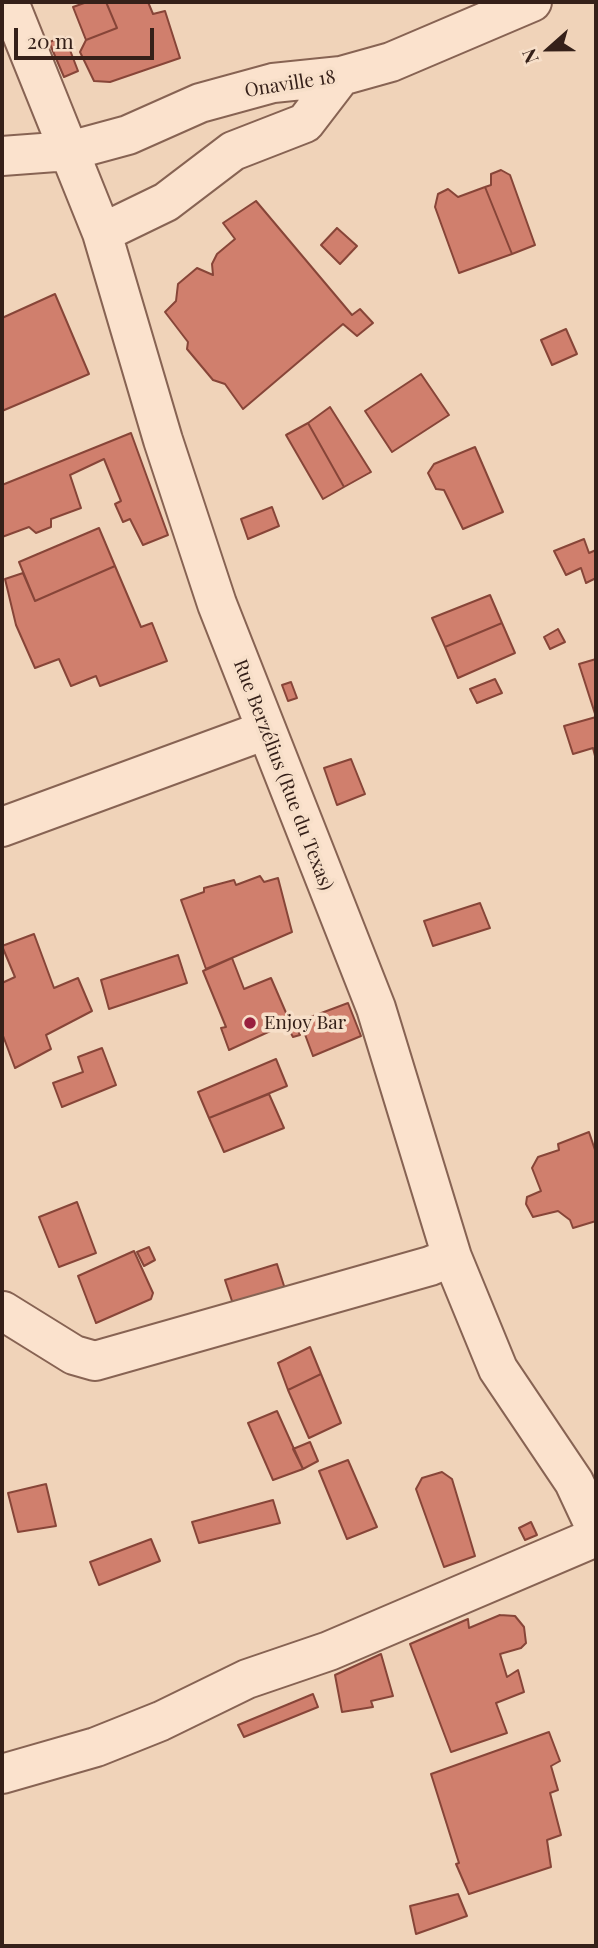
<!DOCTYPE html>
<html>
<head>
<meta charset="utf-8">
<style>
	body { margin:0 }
	#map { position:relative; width:598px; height:1948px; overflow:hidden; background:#f0d3b9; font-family:"Playfair Display",serif }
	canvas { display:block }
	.frame { position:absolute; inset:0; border:4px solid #352019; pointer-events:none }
	.north { position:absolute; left:514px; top:14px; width:70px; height:70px; -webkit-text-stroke:5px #f7dfc9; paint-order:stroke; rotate:249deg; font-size:19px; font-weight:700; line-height:28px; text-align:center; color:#352019 }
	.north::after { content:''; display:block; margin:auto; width:24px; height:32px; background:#352019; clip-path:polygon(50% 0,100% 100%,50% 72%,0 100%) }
	.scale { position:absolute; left:14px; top:28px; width:140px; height:32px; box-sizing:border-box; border:4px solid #352019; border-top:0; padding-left:9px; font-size:21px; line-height:24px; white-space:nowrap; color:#352019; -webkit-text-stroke:5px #f7dfc9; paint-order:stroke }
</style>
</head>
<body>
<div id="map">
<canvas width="598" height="1948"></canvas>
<div class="frame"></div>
<div class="north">N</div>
<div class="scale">20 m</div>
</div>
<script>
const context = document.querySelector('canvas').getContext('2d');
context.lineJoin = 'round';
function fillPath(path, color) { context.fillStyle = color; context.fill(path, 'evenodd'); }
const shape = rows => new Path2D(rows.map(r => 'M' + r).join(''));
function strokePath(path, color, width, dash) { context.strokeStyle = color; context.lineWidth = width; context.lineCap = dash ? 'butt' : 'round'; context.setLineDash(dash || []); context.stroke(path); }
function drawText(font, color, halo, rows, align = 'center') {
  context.font = font + ' "Playfair Display",serif'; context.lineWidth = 7; context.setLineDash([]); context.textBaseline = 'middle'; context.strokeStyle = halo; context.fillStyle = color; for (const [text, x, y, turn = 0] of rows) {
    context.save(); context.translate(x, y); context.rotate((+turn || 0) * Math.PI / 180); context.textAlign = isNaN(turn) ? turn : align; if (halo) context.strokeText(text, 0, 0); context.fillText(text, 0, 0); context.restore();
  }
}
const building = shape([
	[87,2,106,2,117,28,86,40,73,7,87,2],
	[106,2,148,2,153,14,165,11,180,58,110,82,94,81,80,52,86,40,117,28,106,2],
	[65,37,78,71,64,77,49,42,65,37],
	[501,170,510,175,535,245,512,254,485,187,491,185,491,174,501,170],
	[485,187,512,254,459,273,435,207,438,194,448,189,458,197,485,187],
	[256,201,352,315,360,309,373,323,357,336,343,324,243,409,225,384,213,380,187,349,188,342,165,312,176,301,178,284,197,268,213,275,212,264,217,254,235,239,223,223,256,201],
	[337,228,357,246,340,264,321,245,337,228],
	[55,294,89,374,2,411,2,318,55,294],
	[566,329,577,354,552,365,541,340,566,329],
	[421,374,449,415,392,452,365,411,421,374],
	[330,407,371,472,344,487,308,423,330,407],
	[308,423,344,487,323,499,286,435,308,423],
	[131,433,168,535,143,545,130,519,123,522,115,504,121,501,104,459,70,475,81,508,51,519,51,527,36,533,29,527,2,537,2,485,131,433],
	[475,447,503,512,463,529,444,490,436,489,428,473,434,464,475,447],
	[272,507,279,526,248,539,241,519,272,507],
	[99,528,115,566,35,601,19,562,99,528],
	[584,539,589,553,596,550,596,578,586,583,581,568,566,575,554,551,584,539],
	[115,566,141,627,152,623,167,661,100,686,96,676,71,686,59,659,35,668,16,625,5,579,23,573,35,601,115,566],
	[490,595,502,623,445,647,432,618,490,595],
	[502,623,515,653,458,678,445,647,502,623],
	[558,629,565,642,550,649,544,637,558,629],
	[596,659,596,760,593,748,573,754,564,726,596,717,579,664,596,659],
	[495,679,502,693,477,703,470,689,495,679],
	[291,682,297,698,288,701,282,685,291,682],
	[351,759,365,794,337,805,324,768,351,759],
	[260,876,264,882,278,878,292,932,206,969,181,900,204,892,204,888,234,880,236,885,260,876],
	[480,903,490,928,433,946,424,921,480,903],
	[34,934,54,988,78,978,92,1011,46,1035,51,1049,15,1068,2,1033,2,983,15,977,2,946,34,934],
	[178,955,187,983,109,1009,101,980,178,955],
	[232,958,244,989,271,978,290,1022,229,1050,221,1028,226,1027,203,971,232,958],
	[348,1003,361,1036,313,1056,300,1021,348,1003],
	[296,1027,300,1035,293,1037,289,1030,296,1027],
	[102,1048,116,1085,62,1107,53,1083,83,1072,78,1057,102,1048],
	[276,1059,287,1086,209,1118,198,1092,276,1059],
	[269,1094,284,1128,224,1152,209,1118,269,1094],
	[589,1132,596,1153,596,1221,573,1228,570,1220,558,1211,533,1217,526,1204,527,1197,541,1191,532,1168,538,1157,559,1150,558,1144,589,1132],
	[77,1202,96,1253,59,1267,39,1217,77,1202],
	[149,1247,155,1260,144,1266,137,1252,149,1247],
	[134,1251,153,1293,151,1299,96,1323,78,1276,134,1251],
	[277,1264,285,1289,233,1304,225,1280,277,1264],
	[310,1347,321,1374,288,1390,278,1363,310,1347],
	[321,1374,341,1423,309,1438,288,1390,321,1374],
	[277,1411,303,1469,273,1480,248,1423,277,1411],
	[310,1442,318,1461,303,1469,293,1449,310,1442],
	[348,1460,377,1527,347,1539,319,1471,348,1460],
	[442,1472,452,1479,475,1556,444,1567,416,1489,422,1478,442,1472],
	[46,1484,56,1526,18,1532,8,1493,46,1484],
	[273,1500,280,1523,199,1543,192,1522,273,1500],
	[531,1522,537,1535,525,1540,519,1528,531,1522],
	[151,1539,160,1561,99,1585,90,1562,151,1539],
	[500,1615,515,1616,524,1627,526,1643,521,1648,500,1654,507,1677,518,1670,524,1692,496,1703,507,1733,451,1752,410,1644,468,1619,469,1628,500,1615],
	[381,1654,393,1696,371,1701,373,1707,342,1712,335,1675,381,1654],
	[313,1694,318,1707,244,1737,238,1725,313,1694],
	[549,1732,560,1761,551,1766,558,1790,550,1793,561,1835,547,1840,551,1867,469,1894,456,1864,459,1863,431,1774,549,1732],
	[458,1894,467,1916,416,1934,410,1906,458,1894]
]);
fillPath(building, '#d07f6d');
strokePath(building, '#874538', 2);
const minor = shape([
	[9,2,102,233,163,440,217,604,376,1008,452,1257,498,1369,574,1482,596,1529],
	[2,156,69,151,128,135,200,103,273,83,341,76,391,62,532,2],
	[102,233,166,202,233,151,305,123,341,76],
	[2,827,266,730],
	[3,1311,74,1355,95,1361,430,1266,452,1257],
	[2,1774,96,1747,161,1721,247,1679,329,1651,596,1537]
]);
strokePath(minor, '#876353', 42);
strokePath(minor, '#fbe2cd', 38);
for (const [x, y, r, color] of [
	[250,1023,7,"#99203e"]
]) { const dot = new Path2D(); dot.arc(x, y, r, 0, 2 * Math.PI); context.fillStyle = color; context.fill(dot); strokePath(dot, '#f7dfc9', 2.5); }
drawText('19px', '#352019', '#f7dfc9', [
	["Onaville 18",290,84,-9],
	["Rue Berzélius (Rue du Texas)",283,775,69]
]);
drawText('19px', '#352019', '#f7dfc9', [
	["Enjoy Bar",264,1023]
], 'left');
</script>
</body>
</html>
